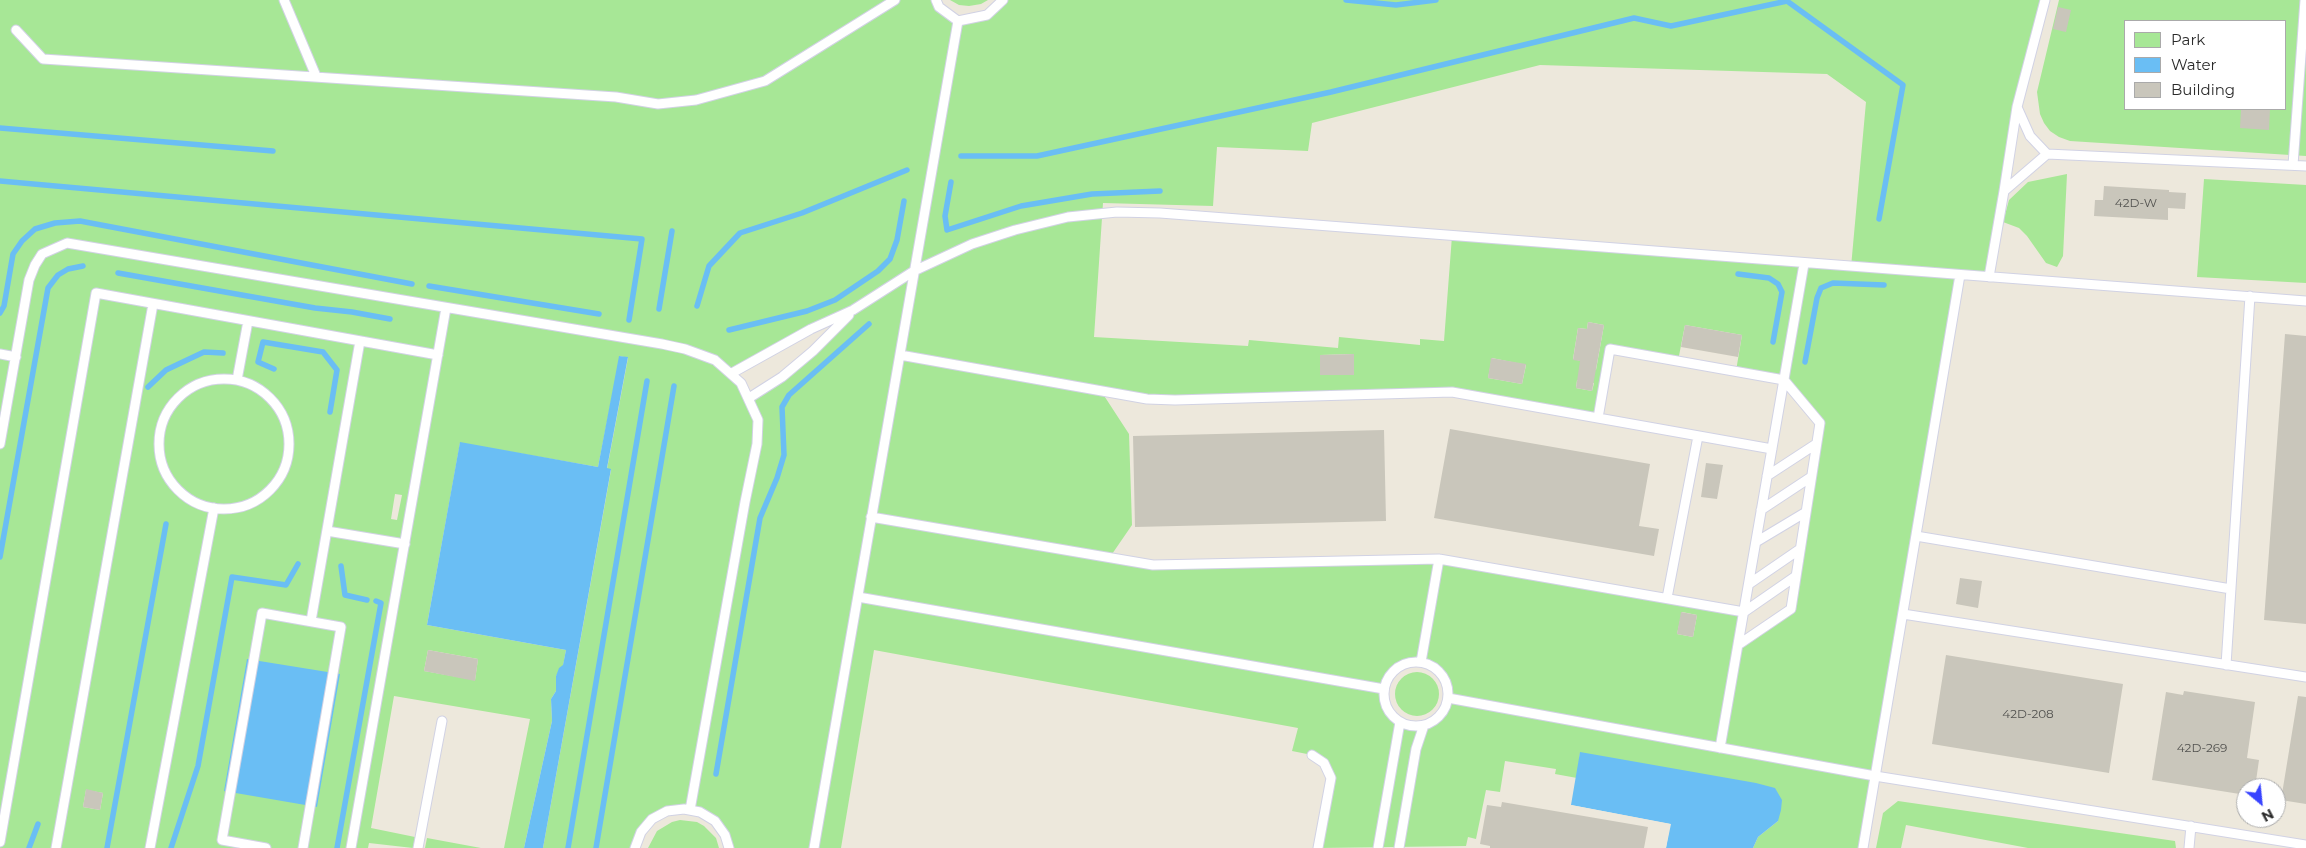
<!DOCTYPE html>
<html>
<head>
<meta charset="utf-8">
<style>
	body { margin:0 }
	#map { position:relative; width:2306px; height:848px; overflow:hidden; background:#ede8dc; font-family:Montserrat,sans-serif }
	canvas { display:block }
	.legend { position:absolute; left:2124px; top:20px; width:162px; height:90px; box-sizing:border-box; background:#fff; border:1px solid #aaa; margin:0; padding:6px 9px; list-style:none; font-size:15px; color:#2b2b2b }
	.legend li { display:flex; align-items:center; gap:10px; height:25px }
	.legend b { width:25px; border:1px solid #aaa }
	.north { position:absolute; left:2236px; top:778px; width:50px; height:50px; box-sizing:border-box; background:#fff; border:1px solid #aaa; border-radius:50%; rotate:152deg; font-size:14px; font-weight:700; line-height:20px; text-align:center; color:#2b2b2b }
	.north::after { content:''; display:block; margin:auto; width:18px; height:22px; background:#3843ff; clip-path:polygon(50% 0,100% 100%,50% 72%,0 100%) }
</style>
</head>
<body>
<div id="map">
<canvas width="2306" height="848"></canvas>
<ul class="legend">
<li><b style="height:14px;background:#a7e796"></b>Park</li>
<li><b style="height:14px;background:#6abef4"></b>Water</li>
<li><b style="height:14px;background:#c9c6bb"></b>Building</li>
</ul>
<div class="north">N</div>
</div>
<script>
const context = document.querySelector('canvas').getContext('2d');
context.lineJoin = 'round';
function fillPath(path, color) { context.fillStyle = color; context.fill(path, 'evenodd'); }
const shape = rows => new Path2D(rows.map(r => 'M' + r).join(''));
function strokePath(path, color, width, dash) { context.strokeStyle = color; context.lineWidth = width; context.lineCap = dash ? 'butt' : 'round'; context.setLineDash(dash || []); context.stroke(path); }
function drawText(font, color, halo, rows, align = 'center') {
  context.font = font + ' Montserrat,sans-serif'; context.lineWidth = 4.5; context.setLineDash([]); context.textBaseline = 'middle'; context.strokeStyle = halo; context.fillStyle = color; for (const [text, x, y, turn = 0] of rows) {
    context.save(); context.translate(x, y); context.rotate((+turn || 0) * Math.PI / 180); context.textAlign = isNaN(turn) ? turn : align; if (halo) context.strokeText(text, 0, 0); context.fillText(text, 0, 0); context.restore();
  }
}
fillPath(shape([
	[0,0,936,0,958,21,987,15,1003,0,2045,0,2017,107,1989,277,1961,275,1863,848,1753,848,1758,837,1778,821,1580,753,1577,778,1555,774,1556,769,1505,761,1500,792,1486,790,1476,839,1468,837,1466,846,1318,848,1331,778,1312,755,1292,751,1298,728,874,650,841,848,729,848,715,821,684,809,652,819,635,848,543,848,611,470,607,469,628,358,620,356,598,467,460,443,427,625,566,650,563,666,556,676,556,691,551,699,552,721,524,848,504,848,530,719,394,696,371,828,415,837,413,848,369,843,368,848,0,848],
	[1540,65,1827,74,1866,102,1851,267,1452,236,1444,341,1420,339,1420,345,1339,337,1338,348,1249,340,1248,346,1094,337,1103,203,1213,206,1217,147,1308,151,1312,123],
	[852,311,782,377,749,397,732,373],
	[1588,322,1604,325,1596,370,1580,368,1581,361,1573,359,1578,328,1587,329],
	[1685,325,1742,335,1736,371,1784,380,1820,423,1791,609,1738,644,1744,612,1439,559,1153,565,1110,557,1132,525,1129,434,1101,391,1175,400,1452,392,1598,418,1610,349,1678,361],
	[1354,354,1354,375,1320,375,1320,355],
	[1492,358,1526,365,1522,384,1488,378],
	[1577,380,1594,383,1592,391,1576,388],
	[395,494,402,495,397,520,391,519],
	[1682,612,1697,615,1693,637,1677,634],
	[428,650,478,659,475,680,424,671],
	[1421,662,1433,666,1442,675,1448,686,1448,698,1444,710,1436,720,1424,725,1412,726,1400,722,1390,713,1385,702,1384,689,1389,677,1397,668,1408,663],
	[86,790,103,793,100,810,83,807],
	[950,0,988,0,981,4,969,6,959,5],
	[2059,0,2306,0,2306,156,2070,141,2059,137,2050,131,2044,123,2040,114,2037,92],
	[2125,21,2285,21,2285,109,2125,109],
	[2067,174,2063,256,2057,267,2046,263,2027,236,2019,228,2003,222,2009,200,2028,182],
	[2204,179,2306,185,2306,283,2197,277],
	'1395 694a22 22 0 1 1 44 0a22 22 0 1 1-44 0Z',
	[1898,801,2175,841,2176,848,2028,848,1906,825,1901,848,1876,848,1883,813],
	[680,820,697,822,704,826,716,838,719,848,648,848,657,831,672,822],
	[427,838,481,848,425,848]
]), '#a7e796');
fillPath(shape([
	[619,356,628,357,607,468,611,469,543,848,524,848,552,721,551,699,556,691,556,676,559,668,563,665,566,650,427,625,460,442,598,467],
	[247,659,340,674,317,807,224,791],
	[1580,752,1756,783,1775,788,1782,800,1781,810,1778,821,1758,837,1753,848,1666,848,1670,824,1571,805]
]), '#6abef4');
fillPath(shape([
	[1571,805,1671,824,1666,848,1664,848,1668,826,1570,808]
]), '#ede8dc');
strokePath(shape([
	[1346,0,1396,5,1436,0],
	[0,128,273,151],
	[961,156,1037,156,1331,92,1634,18,1671,26,1787,1,1903,85,1879,219],
	[0,181,642,239,629,320],
	[951,182,945,216,947,230,1021,206,1092,194,1160,191],
	[118,273,315,308,352,312,390,319],
	[1738,274,1769,278,1778,284,1782,292,1773,342],
	[429,286,599,314],
	[697,306,709,266,740,233,802,213,907,170],
	[659,309,672,231],
	[0,313,4,306,13,254,22,241,35,229,55,223,80,221,412,284],
	[729,330,807,311,835,300,878,271,890,259,897,240,904,201],
	[1805,362,1817,298,1821,288,1833,283,1884,285],
	[274,369,258,362,263,342,323,352,337,370,330,412],
	[148,387,166,370,187,360,204,352,223,353],
	[0,557,48,288,58,275,68,269,83,266],
	[341,566,345,595,367,600],
	[716,774,760,518,777,478,784,455,782,407,789,395,869,324],
	[29,848,38,824],
	[107,848,166,524],
	[171,848,198,766,232,577,286,585,298,564],
	[337,848,381,603,376,601],
	[568,848,647,381],
	[596,848,674,386]
]), '#6abef4', 5.5);
fillPath(shape([
	[2058,7,2071,10,2066,32,2053,29],
	[2241,109,2270,109,2269,130,2240,128],
	[2104,186,2169,190,2169,192,2186,193,2185,209,2168,208,2168,220,2094,216,2095,200,2103,200],
	[1588,322,1604,325,1592,391,1576,388,1580,361,1573,360,1578,328,1587,329],
	[1685,325,1742,335,1738,357,1681,347],
	[2285,334,2306,336,2306,624,2264,620],
	[1354,354,1354,375,1320,375,1320,355],
	[1491,358,1526,364,1522,384,1488,378],
	[1450,429,1650,464,1639,526,1659,529,1654,556,1434,518],
	[1384,430,1386,521,1135,527,1133,436],
	[1706,463,1723,465,1717,499,1701,497],
	[1960,578,1982,581,1978,608,1956,604],
	[1681,612,1697,615,1693,637,1677,634],
	[428,650,478,659,475,681,424,671],
	[1946,655,2123,684,2109,773,1932,744],
	[2184,691,2255,702,2247,758,2259,760,2255,788,2246,788,2246,795,2152,780,2166,692,2183,695],
	[2298,696,2306,697,2306,804,2281,800],
	[86,789,103,793,100,810,83,807],
	[1502,802,1648,827,1644,848,1490,848,1490,846,1480,844,1487,805,1501,807]
]), '#c9c6bb');
const lane = shape([
	[284,0,316,76],
	[936,0,939,7,958,21,987,15,1003,0],
	[16,30,43,59,616,97,658,104,696,100,765,81,895,0],
	[2017,107,2030,136,2047,154,2306,166],
	[2293,165,2305,0],
	[2004,191,2017,107,2045,0],
	[1989,277,2004,191,2047,154],
	[0,354,16,357],
	[900,355,1147,399,1175,400,1452,392,1772,449],
	[732,373,811,329,853,310,914,271,972,244,1015,230,1068,217,1117,212,1160,213,2306,301],
	'159 444a65 65 0 1 1 130 0a65 65 0 1 1-130 0Z',
	[237,380,248,321],
	[749,398,782,377,813,351,849,315],
	[1598,418,1610,349,1784,380,1820,423,1791,609,1738,645],
	[0,444,29,280,35,265,42,254,67,243,662,344,685,349,715,360,741,383,758,420,757,444,745,502,690,810],
	[1767,476,1816,444],
	[1761,510,1811,477],
	[871,517,1153,565,1439,559,1744,612,1796,576],
	[327,531,405,544],
	[1916,536,2231,589],
	[1756,542,1806,512],
	[1749,584,1800,549],
	[858,597,1384,689],
	[1667,598,1698,436],
	[1903,614,2306,677],
	[311,621,360,341],
	[1421,662,1439,559],
	'1384 694a32 32 0 1 1 64 0a32 32 0 1 1-64 0Z',
	[2226,665,2250,296],
	[1448,698,1875,776,2306,845],
	[1720,748,1804,264],
	[1312,755,1324,763,1331,778,1318,848],
	[0,842,96,293,438,355],
	[56,848,153,304],
	[150,848,214,508],
	[266,848,222,840,262,613,341,627,303,848],
	[351,848,446,308],
	[418,848,442,721],
	[635,848,641,832,652,819,667,811,684,809,700,812,715,821,725,835,729,848],
	[814,848,958,21],
	[1378,848,1400,722],
	[1399,848,1416,749,1424,725],
	[1863,848,1960,275],
	[2189,848,2191,826]
]);
strokePath(lane, '#d1d2e4', 11);
strokePath(lane, '#fff', 9);
drawText('12px', '#52524f', null, [
	["42D-W",2136,203],
	["42D-208",2028,714],
	["42D-269",2202,748]
]);
</script>
</body>
</html>
